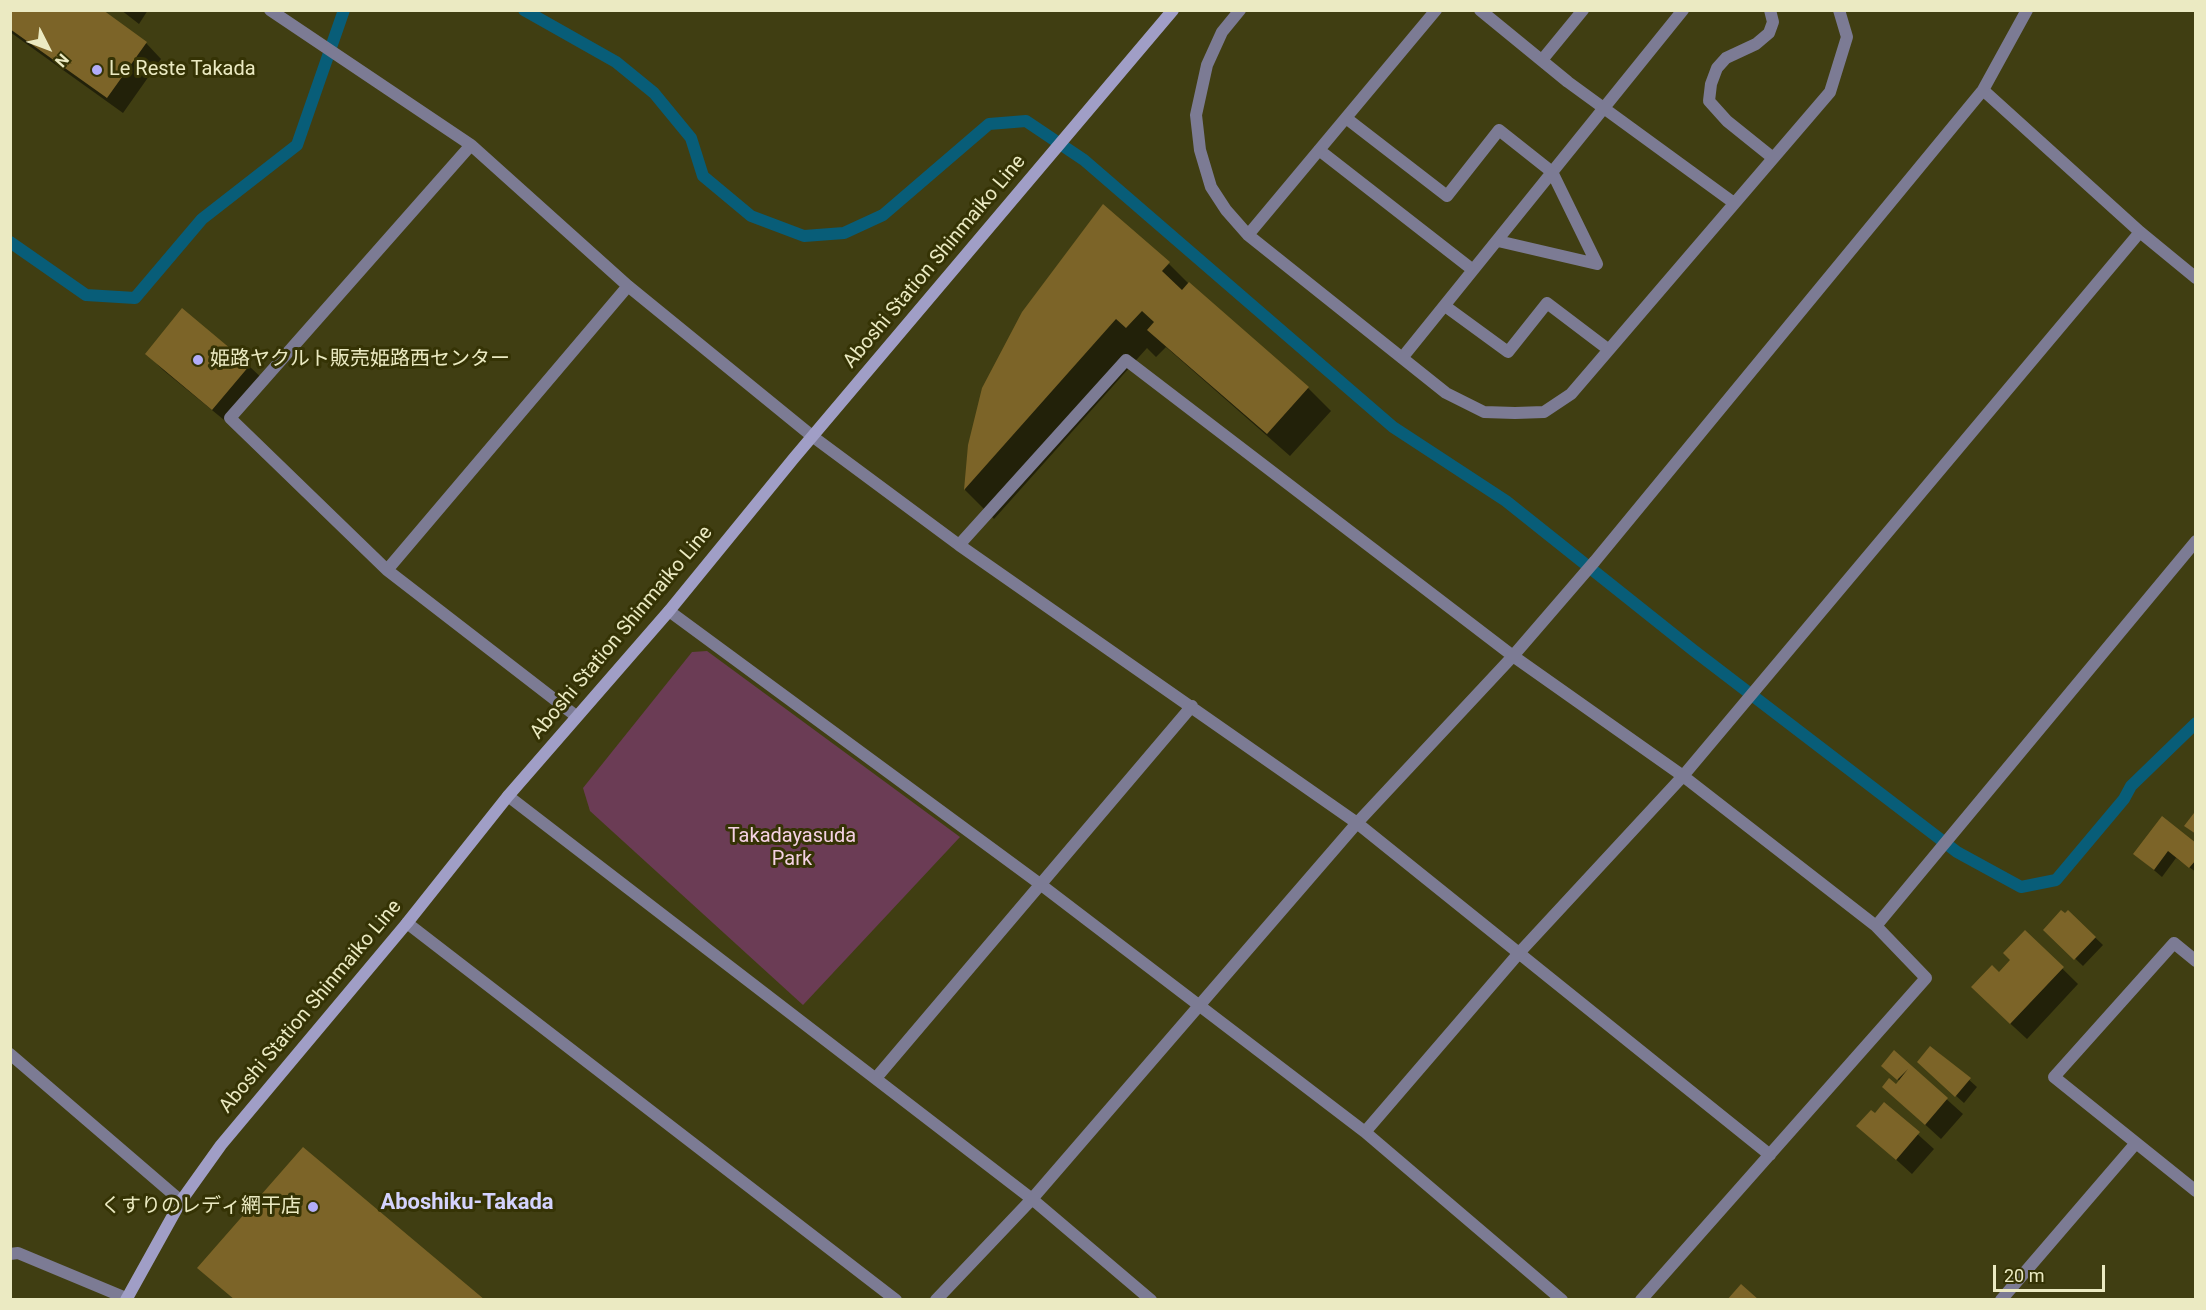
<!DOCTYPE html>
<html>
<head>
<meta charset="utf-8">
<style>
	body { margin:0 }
	#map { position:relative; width:2206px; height:1310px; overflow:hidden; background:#403e12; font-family:Roboto,sans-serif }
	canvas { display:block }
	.frame { position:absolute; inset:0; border:12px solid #ebeac2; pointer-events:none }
	.north { position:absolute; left:18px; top:18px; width:60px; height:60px; -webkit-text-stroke:4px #353305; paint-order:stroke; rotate:132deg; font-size:16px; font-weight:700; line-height:24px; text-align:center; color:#ebeac2 }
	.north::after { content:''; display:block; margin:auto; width:21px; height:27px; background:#ebeac2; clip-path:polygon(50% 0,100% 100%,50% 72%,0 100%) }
	.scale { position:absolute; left:1993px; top:1265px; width:112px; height:27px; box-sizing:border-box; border:3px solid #ebeac2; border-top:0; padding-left:8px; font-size:18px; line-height:21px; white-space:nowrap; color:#ebeac2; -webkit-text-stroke:4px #353305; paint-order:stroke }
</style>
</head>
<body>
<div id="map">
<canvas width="2206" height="1310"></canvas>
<div class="frame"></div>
<div class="north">N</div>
<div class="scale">20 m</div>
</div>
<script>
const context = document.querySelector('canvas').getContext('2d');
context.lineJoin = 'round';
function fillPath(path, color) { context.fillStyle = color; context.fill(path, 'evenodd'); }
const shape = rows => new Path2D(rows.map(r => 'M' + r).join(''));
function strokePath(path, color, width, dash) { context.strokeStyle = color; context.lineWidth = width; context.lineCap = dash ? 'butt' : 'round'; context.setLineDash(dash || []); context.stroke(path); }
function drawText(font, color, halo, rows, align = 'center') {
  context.font = font + ' Roboto,"Noto Sans JP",sans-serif'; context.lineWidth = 6; context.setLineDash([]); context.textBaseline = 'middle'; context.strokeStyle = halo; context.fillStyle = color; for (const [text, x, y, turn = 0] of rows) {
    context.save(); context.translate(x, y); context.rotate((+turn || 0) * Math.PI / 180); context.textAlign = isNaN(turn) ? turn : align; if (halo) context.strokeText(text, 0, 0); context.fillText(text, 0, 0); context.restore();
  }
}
fillPath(shape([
	[707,651,960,837,803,1005,590,811,583,788,692,652]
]), '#6b3c55');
fillPath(shape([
	[10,10,146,43,161,59,123,113,10,32],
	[121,10,148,10,139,24],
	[1169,264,1189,284,1308,388,1331,411,1290,456,1166,347,1156,357,1147,348,994,519,965,490,969,446],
	[147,354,249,366,265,381,229,424,163,370],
	[2196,845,2196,872,2176,858,2162,877,2135,854],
	[2068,912,2103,945,2083,966,2045,930],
	[2025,932,2078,984,2027,1039,1988,1003,1999,974,2012,960],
	[1931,1048,1939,1053,1977,1087,1964,1103,1926,1069],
	[1894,1052,1963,1114,1941,1139,1884,1087,1896,1086,1900,1081,1890,1073],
	[1884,1104,1934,1149,1912,1174,1859,1126,1875,1115]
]), '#0007');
strokePath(shape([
	[524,10,616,62,654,93,691,138,703,176,751,216,804,236,844,233,883,215,989,124,1026,121,1084,160,1393,427,1506,501,1693,650,1957,852,2021,887,2056,880,2124,799,2131,786,2196,723],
	[10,242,86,295,135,298,202,219,297,145,344,10]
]), '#085d78', 12);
fillPath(shape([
	[10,10,103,10,147,42,107,98,10,29],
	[1103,204,1170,262,1162,271,1182,290,1189,282,1309,387,1267,434,1147,330,1154,322,1142,311,1126,328,1116,319,964,490,968,445,982,388,1022,312],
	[182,308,250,365,212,410,145,354],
	[2194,813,2196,814,2196,834,2184,826],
	[2162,816,2196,843,2196,860,2189,868,2168,851,2154,870,2133,854],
	[2061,910,2065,913,2068,910,2096,937,2074,960,2043,930],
	[2025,930,2064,967,2010,1024,1971,987,1992,965,1999,972,2010,960,2003,953],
	[1930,1046,1971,1078,1955,1097,1917,1062],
	[1894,1050,1948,1098,1925,1125,1882,1087,1889,1078,1896,1084,1908,1069,1897,1080,1881,1066],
	[1884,1102,1920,1132,1896,1160,1856,1126,1871,1110,1875,1113],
	[303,1147,485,1300,235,1300,197,1268],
	[1741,1284,1759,1300,1727,1300]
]), '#7c6428');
strokePath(shape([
	[1240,10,1222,32,1207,65,1196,115,1200,150,1211,187,1226,210,1248,235,1446,393,1484,412,1515,413,1544,412,1571,394,1830,92,1847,37,1839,10],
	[1480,10,1568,82,1734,203],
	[1770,10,1773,22,1769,33,1756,44,1726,58,1717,68,1711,84,1709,101,1727,121,1773,158],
	[1542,60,1583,10],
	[1346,118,1447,196,1499,130,1552,172,1597,264,1498,241],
	[1319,150,1473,270],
	[1248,235,1436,10],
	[1445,306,1508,352,1547,303,1609,350],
	[1402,358,1683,10]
]), '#7c7b94', 12);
strokePath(shape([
	[270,10,471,145],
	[1983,90,2140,232,2196,278],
	[959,545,1126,360,1513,656,1683,776,1876,926,1926,978,1641,1300],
	[387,570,628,286],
	[669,611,1040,884,1365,1132,1562,1300],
	[576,716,387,570,230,418,471,145,628,286,812,436,959,545,1357,823,1770,1155],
	[508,796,1032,1199,1151,1300],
	[407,923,896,1300],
	[1876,926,2196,541],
	[2196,961,2174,943,2054,1077,2196,1191],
	[10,1054,181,1201],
	[876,1078,1192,706],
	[1365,1132,1519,953,1683,776,2140,232],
	[10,1254,18,1253,126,1298],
	[936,1300,1032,1199,1357,823,1513,656,1595,561,1983,90,2027,10],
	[2001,1300,2136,1143]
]), '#7c7b94', 12);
strokePath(shape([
	[126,1300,181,1201,221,1145,407,923,508,796,669,611,794,458,1173,10]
]), '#a09ec6', 12);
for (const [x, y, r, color] of [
	[97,70,6,"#b2adf9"],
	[198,360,6,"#b2adf9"],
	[313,1207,6,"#b2adf9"]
]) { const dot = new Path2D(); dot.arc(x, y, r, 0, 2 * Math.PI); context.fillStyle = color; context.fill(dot); strokePath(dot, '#353305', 2); }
drawText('20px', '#ebeac2', '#353305', [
	["Le Reste Takada",109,70],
	["姫路ヤクルト販売姫路西センター",210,360],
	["くすりのレディ網干店",301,1207,"right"]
], 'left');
drawText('20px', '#ebeac2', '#353305', [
	["Aboshi Station Shinmaiko Line",935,262,-50],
	["Aboshi Station Shinmaiko Line",622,633,-50],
	["Aboshi Station Shinmaiko Line",311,1007,-50]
]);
drawText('20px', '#f5d1e3', '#353305', [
	["Takadayasuda",792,837],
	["Park",792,860]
]);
drawText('bold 22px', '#d4d3fe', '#353305', [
	["Aboshiku-Takada",467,1203]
]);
</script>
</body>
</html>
